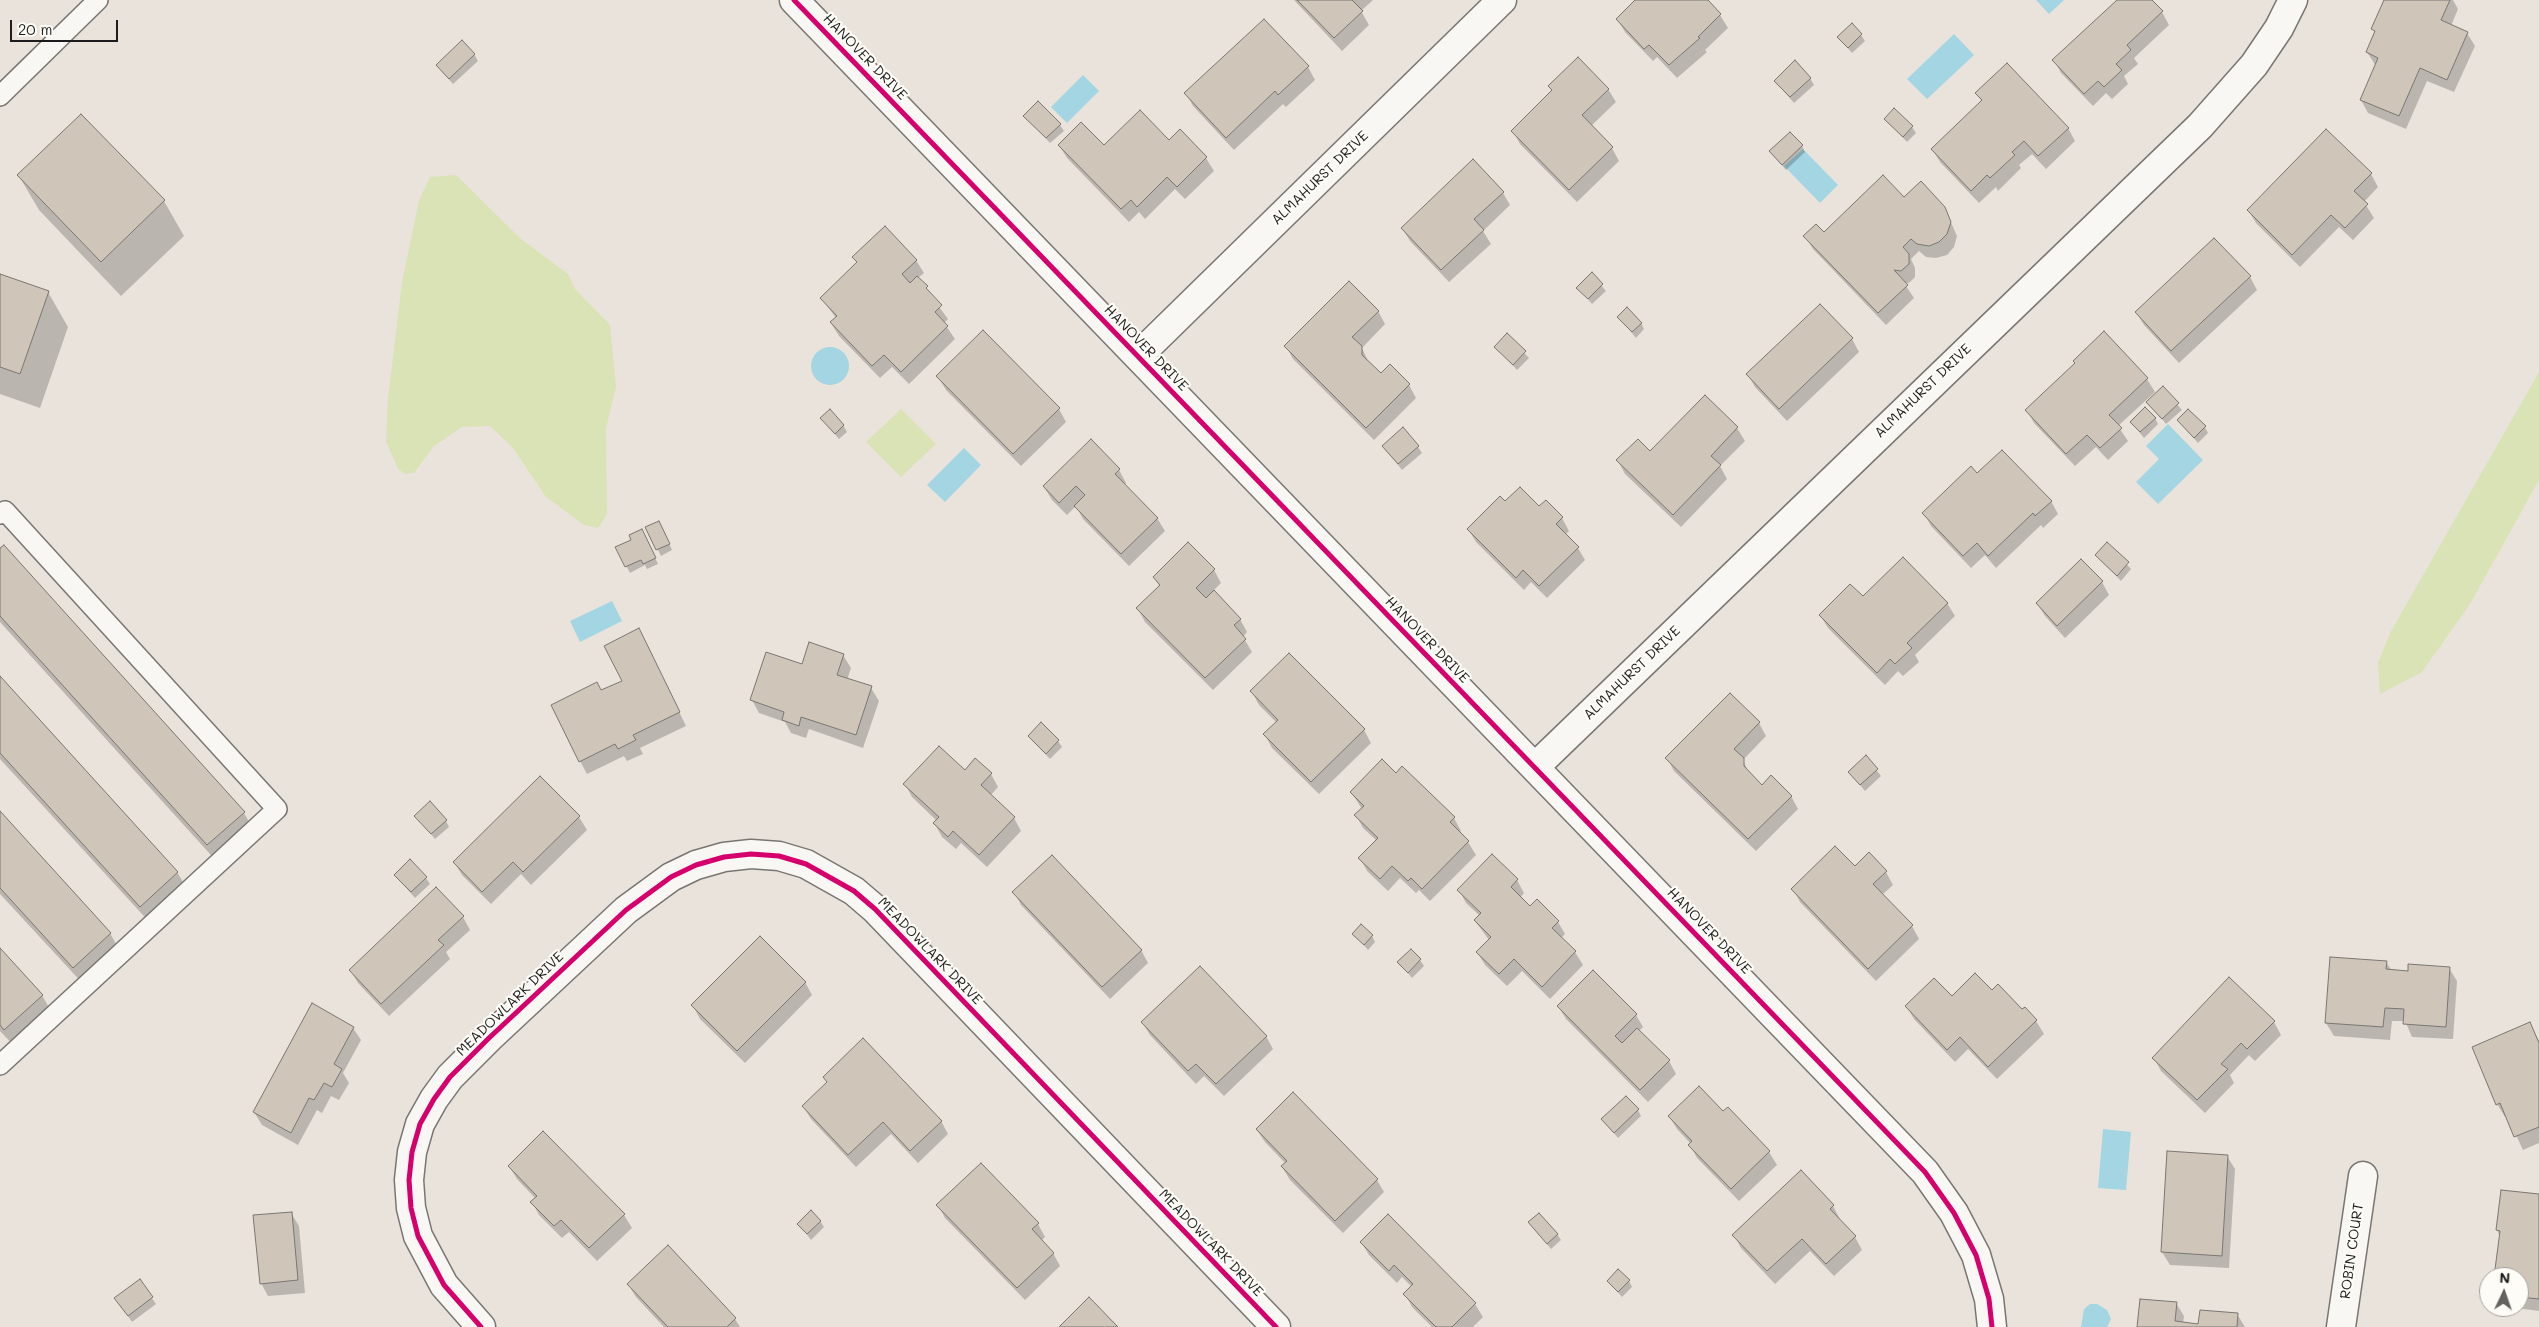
<!DOCTYPE html>
<html>
<head>
<meta charset="utf-8">
<style>
	body { margin:0 }
	#map { position:relative; width:2539px; height:1327px; overflow:hidden; background:#eae3db; font-family:Mali,sans-serif }
	canvas { display:block }
	.north { position:absolute; left:2479px; top:1267px; width:50px; height:50px; box-sizing:border-box; background:#fdfcf7; border:1px solid #a3a29f; border-radius:50%; rotate:3deg; font-size:14px; font-weight:700; line-height:20px; text-align:center; color:#1c1c1c }
	.north::after { content:''; display:block; margin:auto; width:18px; height:22px; background:#64625f; clip-path:polygon(50% 0,100% 100%,50% 72%,0 100%) }
	.scale { position:absolute; left:10px; top:20px; width:108px; height:22px; box-sizing:border-box; border:2px solid #1c1c1c; border-top:0; padding-left:6px; font-size:15px; line-height:18px; white-space:nowrap; color:#1c1c1c; -webkit-text-stroke:4px #fdfcf7; paint-order:stroke }
</style>
</head>
<body>
<div id="map">
<canvas width="2539" height="1327"></canvas>
<div class="north">N</div>
<div class="scale">20 m</div>
</div>
<script>
const context = document.querySelector('canvas').getContext('2d');
context.lineJoin = 'round';
function fillPath(path, color) { context.fillStyle = color; context.fill(path, 'evenodd'); }
const shape = rows => new Path2D(rows.map(r => 'M' + r).join(''));
function strokePath(path, color, width, dash) { context.strokeStyle = color; context.lineWidth = width; context.lineCap = dash ? 'butt' : 'round'; context.setLineDash(dash || []); context.stroke(path); }
function drawText(font, color, halo, rows, align = 'center') {
  context.font = font + ' Mali,sans-serif'; context.lineWidth = 4.5; context.setLineDash([]); context.textBaseline = 'middle'; context.strokeStyle = halo; context.fillStyle = color; for (const [text, x, y, turn = 0] of rows) {
    context.save(); context.translate(x, y); context.rotate((+turn || 0) * Math.PI / 180); context.textAlign = isNaN(turn) ? turn : align; if (halo) context.strokeText(text, 0, 0); context.fillText(text, 0, 0); context.restore();
  }
}
fillPath(shape([
	[456,175,521,239,568,274,575,289,610,325,616,387,606,428,607,514,598,528,584,525,546,497,513,448,490,426,462,427,434,446,414,473,405,474,398,469,386,441,388,398,402,282,419,200,430,177],
	[2539,372,2539,480,2470,604,2422,672,2380,694,2378,663,2390,633],
	[901,409,936,444,901,477,866,442]
]), '#dae3b6');
fillPath(shape([
	[2036,0,2064,0,2049,14],
	[1954,34,1974,55,1927,99,1907,79],
	[1083,75,1099,91,1067,123,1051,107],
	[1803,149,1838,185,1820,203,1784,166],
	'811 366a19 19 0 1 1 38 0a19 19 0 1 1-38 0Z',
	[2168,424,2203,460,2158,504,2136,482,2159,459,2146,446],
	[964,448,981,465,945,502,927,485],
	[612,601,622,621,580,642,570,621],
	[2103,1129,2131,1132,2126,1190,2098,1188],
	[2090,1304,2097,1304,2107,1310,2111,1319,2107,1327,2081,1327,2084,1309]
]), '#a4d5e3');
fillPath(shape([
	[1294,0,1373,0,1361,11,1369,25,1342,51],
	[1637,0,1706,0,1720,15,1728,28,1705,50,1707,52,1677,78,1657,57,1653,61,1625,32,1617,19],
	[2119,0,2151,0,2162,12,2169,25,2134,58,2138,64,2124,76,2128,84,2112,99,2106,93,2093,106,2061,73,2054,60],
	[2385,0,2453,0,2458,9,2451,26,2467,33,2475,46,2454,92,2427,81,2406,129,2368,113,2361,100,2376,66,2367,52,2375,34,2373,29],
	[1861,35,1865,41,1852,53,1839,38],
	[474,54,478,61,453,84,437,66],
	[1308,67,1315,80,1286,107,1283,104,1234,150,1193,106,1186,93],
	[1810,78,1814,85,1794,103,1775,81],
	[1550,86,1608,89,1616,102,1591,126,1612,148,1619,161,1577,202,1520,144,1513,131,1553,92],
	[1977,93,2068,128,2075,141,2046,169,2032,154,2019,165,2021,168,1998,191,1996,187,1979,203,1940,162,1932,149,1982,102],
	[81,115,164,201,184,236,121,296,39,210,19,176],
	[1025,116,1060,125,1064,131,1050,143],
	[1885,119,1912,127,1916,133,1907,142],
	[2326,130,2371,174,2378,187,2364,202,2374,218,2353,240,2339,227,2300,267,2256,223,2248,210],
	[1180,131,1206,158,1214,171,1185,199,1175,189,1145,219,1139,212,1129,222,1067,158,1059,145,1104,147,1169,142],
	[1802,146,1805,152,1786,170,1771,152],
	[1503,193,1510,205,1483,231,1491,244,1449,282,1410,241,1402,228],
	[1904,199,1944,207,1957,236,1954,247,1947,255,1936,258,1926,257,1919,251,1911,259,1915,268,1915,277,1909,283,1904,283,1914,298,1886,325,1813,249,1805,236,1824,234],
	[854,258,916,260,924,273,918,278,948,319,944,323,955,339,909,384,892,367,880,378,839,336,831,323,836,318,821,298,857,263],
	[1592,274,1606,291,1592,304,1578,288],
	[0,276,48,292,68,327,40,408,0,394],
	[2250,277,2257,290,2179,363,2144,325,2136,312],
	[1378,311,1385,324,1362,348,1369,363,1381,375,1409,385,1416,398,1374,440,1293,359,1286,346],
	[1619,317,1641,323,1644,329,1636,338],
	[2104,333,2147,379,2155,392,2118,426,2128,441,2108,460,2096,447,2075,466,2034,423,2027,410,2076,364],
	[1507,335,1529,358,1517,370,1496,347],
	[1852,339,1859,352,1787,421,1755,387,1748,374],
	[938,377,1059,409,1066,422,1021,466,946,390],
	[2163,388,2182,410,2166,424,2148,402],
	[1705,397,1737,428,1745,441,1720,466,1727,479,1681,527,1625,474,1618,461,1650,453],
	[821,418,843,425,847,432,839,439],
	[2155,418,2158,424,2144,438,2131,422],
	[2178,420,2205,427,2208,433,2198,443],
	[1383,446,1418,447,1422,453,1402,470],
	[1119,470,1126,483,1124,485,1157,518,1165,531,1129,566,1083,519,1076,506,1067,515,1052,500,1044,487],
	[1977,475,2051,501,2058,514,2043,528,2041,525,1996,568,1985,555,1971,568,1931,526,1924,513],
	[1505,503,1539,508,1562,518,1569,531,1565,535,1578,548,1585,560,1547,598,1531,582,1524,590,1476,542,1468,529],
	[647,528,662,528,672,550,661,556],
	[645,537,658,564,647,569,645,565,630,573,617,548],
	[2107,544,2131,569,2121,581,2097,556],
	[0,550,244,813,255,832,219,864,0,622],
	[2081,561,2102,582,2109,595,2065,638,2045,616,2037,603],
	[1214,570,1221,583,1213,591,1240,619,1247,632,1243,637,1252,652,1213,690,1145,622,1138,609,1160,587,1154,577],
	[1863,598,1947,603,1955,616,1915,655,1919,662,1903,676,1898,671,1885,685,1828,628,1820,615],
	[646,643,686,726,640,748,643,754,627,761,624,756,587,774,580,761,601,692,623,681],
	[843,655,851,668,847,680,871,688,879,701,863,748,809,729,806,738,791,733,785,722,759,713,752,700,803,665],
	[0,678,177,872,189,892,152,925,0,759],
	[1252,692,1364,730,1371,743,1319,794,1272,748,1265,735,1277,723,1259,705],
	[1759,723,1766,736,1743,760,1750,775,1762,787,1791,796,1798,809,1756,851,1674,771,1667,758],
	[1029,737,1058,741,1062,747,1050,759],
	[1866,757,1881,776,1865,791,1849,772],
	[1402,768,1454,818,1461,831,1459,833,1468,842,1476,855,1430,901,1419,890,1416,893,1400,878,1388,891,1367,871,1360,858,1377,841,1363,828,1356,815,1362,809,1351,792,1396,775],
	[965,771,991,774,998,787,990,796,1014,818,1021,831,987,867,961,843,956,849,942,837,935,824,937,821,912,797,905,784],
	[540,778,579,817,587,830,531,885,521,874,491,904,462,875,454,862],
	[0,813,110,933,121,953,85,986,0,894],
	[416,816,446,821,449,827,435,839],
	[1886,872,1893,885,1882,895,1912,926,1919,939,1876,981,1800,902,1793,889],
	[395,875,426,878,430,884,415,898],
	[1517,880,1524,893,1520,898,1530,908,1558,922,1565,934,1561,938,1575,952,1583,965,1550,999,1522,971,1507,986,1485,965,1477,952,1489,940,1475,921,1480,916,1466,903,1459,890],
	[1014,892,1141,950,1148,963,1110,999,1021,905],
	[463,917,470,930,446,952,450,959,389,1016,358,983,350,970],
	[1354,934,1372,936,1375,942,1368,950],
	[0,950,42,995,53,1015,16,1048,0,1031],
	[1420,960,1424,966,1412,978,1399,962],
	[2386,962,2392,971,2409,972,2449,968,2457,981,2453,1039,2412,1037,2405,1021,2392,1021,2390,1040,2334,1036,2326,1023],
	[805,982,812,995,745,1063,700,1019,693,1006],
	[1992,992,2036,1021,2044,1034,1997,1079,1968,1049,1955,1062,1914,1019,1907,1007],
	[1558,1006,1636,1015,1643,1027,1639,1031,1669,1061,1676,1074,1648,1102,1566,1019],
	[1142,1022,1266,1036,1273,1049,1224,1096,1204,1076,1196,1084,1150,1035],
	[2274,1022,2281,1035,2255,1061,2249,1055,2230,1075,2234,1083,2205,1113,2161,1071,2154,1058],
	[2530,1024,2539,1041,2539,1143,2523,1150,2507,1116,2505,1117,2497,1104],
	[353,1028,361,1040,343,1073,349,1083,339,1100,331,1096,322,1113,317,1110,298,1145,262,1125,254,1112],
	[803,1106,941,1121,948,1134,918,1163,891,1134,856,1167,811,1119],
	[1728,1109,1769,1152,1777,1165,1739,1201,1697,1158,1690,1145,1691,1144,1677,1129,1669,1116,1723,1113],
	[1638,1110,1641,1116,1618,1138,1603,1120],
	[1257,1130,1377,1180,1384,1192,1343,1233,1290,1180,1282,1167,1286,1164,1265,1142],
	[2227,1156,2235,1169,2229,1268,2170,1265,2162,1252],
	[509,1166,624,1215,632,1228,597,1261,569,1232,562,1238,539,1215,532,1202,535,1198,517,1179],
	[2539,1196,2539,1311,2509,1307,2519,1307,2519,1277,2497,1230],
	[938,1205,1038,1224,1045,1237,1041,1241,1053,1253,1060,1266,1025,1300,945,1218],
	[1833,1206,1840,1219,1839,1220,1855,1237,1862,1250,1834,1276,1810,1251,1775,1284,1741,1248,1734,1235],
	[291,1213,299,1226,305,1293,268,1296,261,1283],
	[1388,1216,1475,1304,1483,1317,1473,1327,1432,1327,1412,1307,1405,1294,1412,1287,1402,1277,1397,1283,1369,1255,1361,1242],
	[820,1221,824,1227,811,1240,799,1224],
	[1529,1223,1557,1234,1561,1240,1551,1249],
	[668,1247,735,1319,740,1327,664,1327,636,1297,628,1284],
	[140,1281,156,1304,132,1322,120,1305],
	[1608,1281,1629,1281,1632,1287,1622,1297],
	[2176,1303,2184,1316,2183,1324,2200,1325,2237,1314,2245,1327,2139,1327]
]), '#0003');
const building = shape([
	[1297,0,1352,0,1363,11,1334,38,1297,0],
	[1635,0,1708,0,1721,14,1698,37,1700,38,1669,65,1649,45,1644,49,1616,19,1635,0],
	[2117,0,2152,0,2163,11,2127,45,2131,50,2116,64,2122,70,2104,87,2098,81,2084,94,2052,60,2117,0],
	[2384,0,2450,0,2441,20,2468,32,2447,80,2420,68,2399,116,2360,100,2378,58,2366,52,2375,31,2371,29,2384,0],
	[1264,19,1309,66,1278,95,1275,91,1226,138,1184,93,1264,19],
	[1852,23,1862,34,1848,48,1837,37,1852,23],
	[462,40,475,54,449,79,436,65,462,40],
	[1578,57,1609,89,1582,115,1613,147,1569,190,1511,131,1552,90,1548,86,1578,57],
	[1795,60,1811,78,1790,97,1774,81,1795,60],
	[2007,63,2069,128,2038,156,2024,141,2012,152,2015,155,1990,178,1987,175,1971,191,1931,149,1982,100,1975,93,2007,63],
	[1038,101,1061,124,1046,138,1023,116,1038,101],
	[1894,108,1913,126,1903,137,1884,119,1894,108],
	[1140,110,1169,140,1180,129,1207,157,1177,187,1167,177,1137,207,1131,200,1121,209,1058,145,1081,122,1104,145,1140,110],
	[81,114,165,200,101,262,17,175,81,114],
	[2326,129,2372,173,2354,191,2368,204,2345,228,2331,215,2292,255,2247,210,2326,129],
	[1790,132,1803,145,1782,165,1769,151,1790,132],
	[1473,159,1504,192,1474,219,1484,230,1441,270,1401,228,1473,159],
	[1883,175,1904,197,1921,181,1945,207,1951,222,1947,234,1939,242,1929,246,1917,244,1911,239,1903,247,1909,254,1909,264,1901,271,1894,270,1908,285,1878,313,1803,236,1816,224,1824,232,1883,175],
	[885,226,917,260,902,274,910,283,917,276,928,286,926,288,942,305,935,312,948,326,901,372,884,355,872,366,830,322,837,316,820,298,857,262,852,257,885,226],
	[2214,238,2251,276,2171,351,2135,312,2214,238],
	[1592,272,1603,284,1588,299,1576,288,1592,272],
	[0,274,49,291,20,374,0,367,0,274],
	[1349,281,1379,311,1352,337,1362,346,1362,355,1381,373,1390,364,1410,384,1366,428,1284,346,1349,281],
	[1820,304,1853,338,1779,409,1746,374,1820,304],
	[1627,307,1642,323,1632,332,1617,317,1627,307],
	[983,330,1060,408,1013,454,936,376,983,330],
	[2104,331,2148,378,2109,415,2122,428,2100,448,2087,435,2066,454,2025,410,2075,363,2073,361,2104,331],
	[1507,333,1526,351,1513,365,1494,347,1507,333],
	[2163,386,2179,403,2162,419,2146,402,2163,386],
	[1705,395,1738,427,1711,456,1721,465,1673,515,1616,460,1638,439,1650,451,1705,395],
	[2145,407,2156,418,2140,432,2130,422,2145,407],
	[830,409,844,425,835,434,820,418,830,409],
	[2188,409,2206,426,2194,438,2177,420,2188,409],
	[1403,427,1419,446,1398,464,1382,446,1403,427],
	[1091,439,1120,469,1115,474,1158,518,1121,554,1074,506,1085,495,1076,486,1059,503,1043,486,1091,439],
	[2002,450,2052,501,2035,516,2033,513,1988,556,1977,543,1963,556,1922,513,1971,466,1977,473,2002,450],
	[1520,487,1539,506,1546,500,1563,517,1556,524,1579,547,1539,586,1523,570,1516,578,1467,529,1500,496,1505,501,1520,487],
	[659,521,670,544,656,550,645,527,659,521],
	[642,529,656,558,643,564,641,560,625,567,615,547,631,540,629,535,642,529],
	[1188,542,1215,569,1196,588,1206,598,1214,590,1241,619,1234,625,1246,639,1205,678,1136,608,1160,585,1153,577,1188,542],
	[2107,542,2129,562,2117,576,2095,555,2107,542],
	[4,545,245,812,207,845,0,616,0,548,4,545],
	[1903,557,1948,603,1907,643,1912,648,1895,664,1890,659,1877,673,1819,615,1850,584,1863,596,1903,557],
	[2081,559,2103,581,2057,626,2036,603,2081,559],
	[639,628,680,712,633,735,636,740,618,749,615,744,579,762,551,705,597,682,601,690,622,681,604,646,639,628],
	[809,642,844,654,837,675,872,686,856,735,801,717,799,726,782,720,784,712,750,700,766,652,802,664,809,642],
	[1289,653,1365,729,1311,782,1263,734,1278,720,1250,691,1289,653],
	[0,676,178,872,140,907,0,753,0,676],
	[1730,693,1760,722,1734,749,1744,758,1744,766,1762,785,1771,775,1792,796,1748,839,1665,758,1730,693],
	[1041,722,1059,740,1046,754,1028,736,1041,722],
	[939,746,965,770,975,758,992,773,981,785,1015,817,979,855,953,831,948,837,933,823,939,817,903,784,939,746],
	[1866,755,1878,769,1860,785,1848,772,1866,755],
	[1382,759,1396,773,1402,766,1455,817,1450,822,1469,841,1422,889,1411,878,1408,881,1392,866,1380,879,1358,858,1378,838,1354,815,1364,806,1350,792,1382,759],
	[540,776,580,816,523,872,513,862,482,892,453,862,540,776],
	[430,801,447,820,431,834,414,816,430,801],
	[0,811,111,933,73,968,0,888,0,811],
	[1835,846,1855,866,1869,852,1887,871,1873,884,1913,925,1868,969,1791,889,1835,846],
	[1492,854,1518,879,1511,887,1530,906,1537,899,1559,921,1552,928,1576,951,1542,987,1514,959,1499,974,1476,952,1491,937,1474,920,1481,913,1457,890,1492,854],
	[1052,855,1142,950,1102,987,1012,892,1052,855],
	[410,859,427,877,411,892,394,875,410,859],
	[436,887,464,916,438,940,444,945,381,1004,349,970,436,887],
	[1361,924,1373,935,1364,945,1352,934,1361,924],
	[760,936,806,982,737,1051,691,1005,760,936],
	[0,948,43,995,4,1030,0,1025,0,948],
	[1411,949,1421,959,1408,973,1397,962,1411,949],
	[2330,957,2387,961,2386,969,2408,971,2408,964,2450,967,2446,1027,2403,1024,2404,1009,2385,1008,2383,1027,2325,1023,2330,957],
	[1200,966,1267,1036,1216,1084,1196,1064,1188,1071,1141,1022,1200,966],
	[1593,970,1637,1014,1615,1036,1622,1043,1637,1028,1670,1060,1640,1090,1557,1006,1593,970],
	[1975,973,1992,990,1998,984,2022,1009,2025,1007,2037,1020,1988,1067,1960,1037,1947,1050,1905,1006,1934,978,1952,996,1975,973],
	[2229,977,2275,1021,2247,1049,2241,1043,2221,1064,2228,1069,2197,1100,2152,1058,2229,977],
	[312,1003,354,1027,334,1064,342,1069,332,1087,324,1083,314,1100,309,1098,291,1133,253,1112,312,1003],
	[2530,1022,2539,1043,2539,1127,2514,1137,2500,1103,2496,1105,2472,1047,2530,1022],
	[863,1038,942,1121,910,1151,883,1122,848,1155,802,1106,827,1082,823,1077,863,1038],
	[1699,1086,1723,1111,1728,1107,1770,1151,1731,1189,1688,1145,1692,1141,1668,1116,1699,1086],
	[1293,1092,1378,1179,1335,1221,1281,1166,1287,1161,1256,1129,1293,1092],
	[1626,1096,1639,1109,1614,1133,1601,1119,1626,1096],
	[543,1131,625,1214,589,1248,561,1220,554,1226,530,1202,537,1196,508,1166,543,1131],
	[2167,1151,2228,1155,2222,1256,2161,1252,2167,1151],
	[981,1163,1039,1223,1032,1229,1054,1253,1017,1288,936,1205,981,1163],
	[1801,1170,1834,1205,1830,1209,1856,1236,1826,1264,1802,1239,1767,1271,1732,1235,1801,1170],
	[2501,1190,2539,1194,2539,1299,2519,1297,2519,1277,2494,1277,2500,1231,2496,1230,2501,1190],
	[811,1210,821,1221,807,1234,797,1224,811,1210],
	[292,1212,298,1280,260,1284,253,1215,292,1212],
	[1539,1213,1558,1234,1547,1244,1528,1222,1539,1213],
	[1388,1214,1476,1303,1452,1327,1436,1327,1403,1294,1413,1284,1394,1265,1389,1271,1360,1242,1388,1214],
	[668,1245,736,1318,727,1327,668,1327,627,1284,668,1245],
	[1618,1269,1630,1280,1618,1292,1607,1281,1618,1269],
	[140,1279,153,1297,128,1316,114,1298,140,1279],
	[1089,1297,1118,1327,1059,1327,1089,1297],
	[2140,1299,2177,1302,2175,1321,2198,1324,2200,1310,2238,1313,2237,1327,2137,1327,2140,1299]
]);
fillPath(building, '#d0c5b9');
strokePath(building, '#797672', 1);
const lane = shape([
	[0,96,98,0],
	[0,514,5,511,277,809,0,1065]
]);
const street = shape([
	[794,0,1925,1172,1954,1213,1976,1255,1989,1299,1992,1327],
	[1138,356,1502,0],
	[1535,767,2200,126,2254,65,2279,28,2293,0],
	[481,1327,444,1285,418,1236,411,1208,409,1180,412,1152,420,1124,434,1099,450,1077,489,1038,626,910,671,877,696,865,724,857,751,854,779,856,806,864,854,891,875,909,1276,1327],
	[2341,1327,2363,1176]
]);
strokePath(lane, '#797672', 22);
strokePath(street, '#797672', 31);
strokePath(lane, '#f8f7f4', 19);
strokePath(street, '#f8f7f4', 28);
strokePath(shape([
	[794,0,1925,1172,1954,1213,1976,1255,1989,1299,1992,1327],
	[481,1327,444,1285,418,1236,411,1208,409,1180,412,1152,420,1124,434,1099,450,1077,489,1038,626,910,671,877,696,865,724,857,751,854,779,856,806,864,854,891,875,909,1276,1327]
]), '#d6006c', 5);
drawText('14px', '#1c1c1c', '#fdfcf7', [
	["HANOVER DRIVE",865,57,46],
	["ALMAHURST DRIVE",1320,178,-44],
	["HANOVER DRIVE",1146,348,46],
	["ALMAHURST DRIVE",1923,391,-44],
	["HANOVER DRIVE",1427,640,46],
	["ALMAHURST DRIVE",1632,673,-44],
	["HANOVER DRIVE",1709,931,46],
	["MEADOWLARK DRIVE",930,951,46],
	["MEADOWLARK DRIVE",510,1004,-44],
	["MEADOWLARK DRIVE",1211,1243,46],
	["ROBIN COURT",2352,1251,-82]
]);
</script>
</body>
</html>
